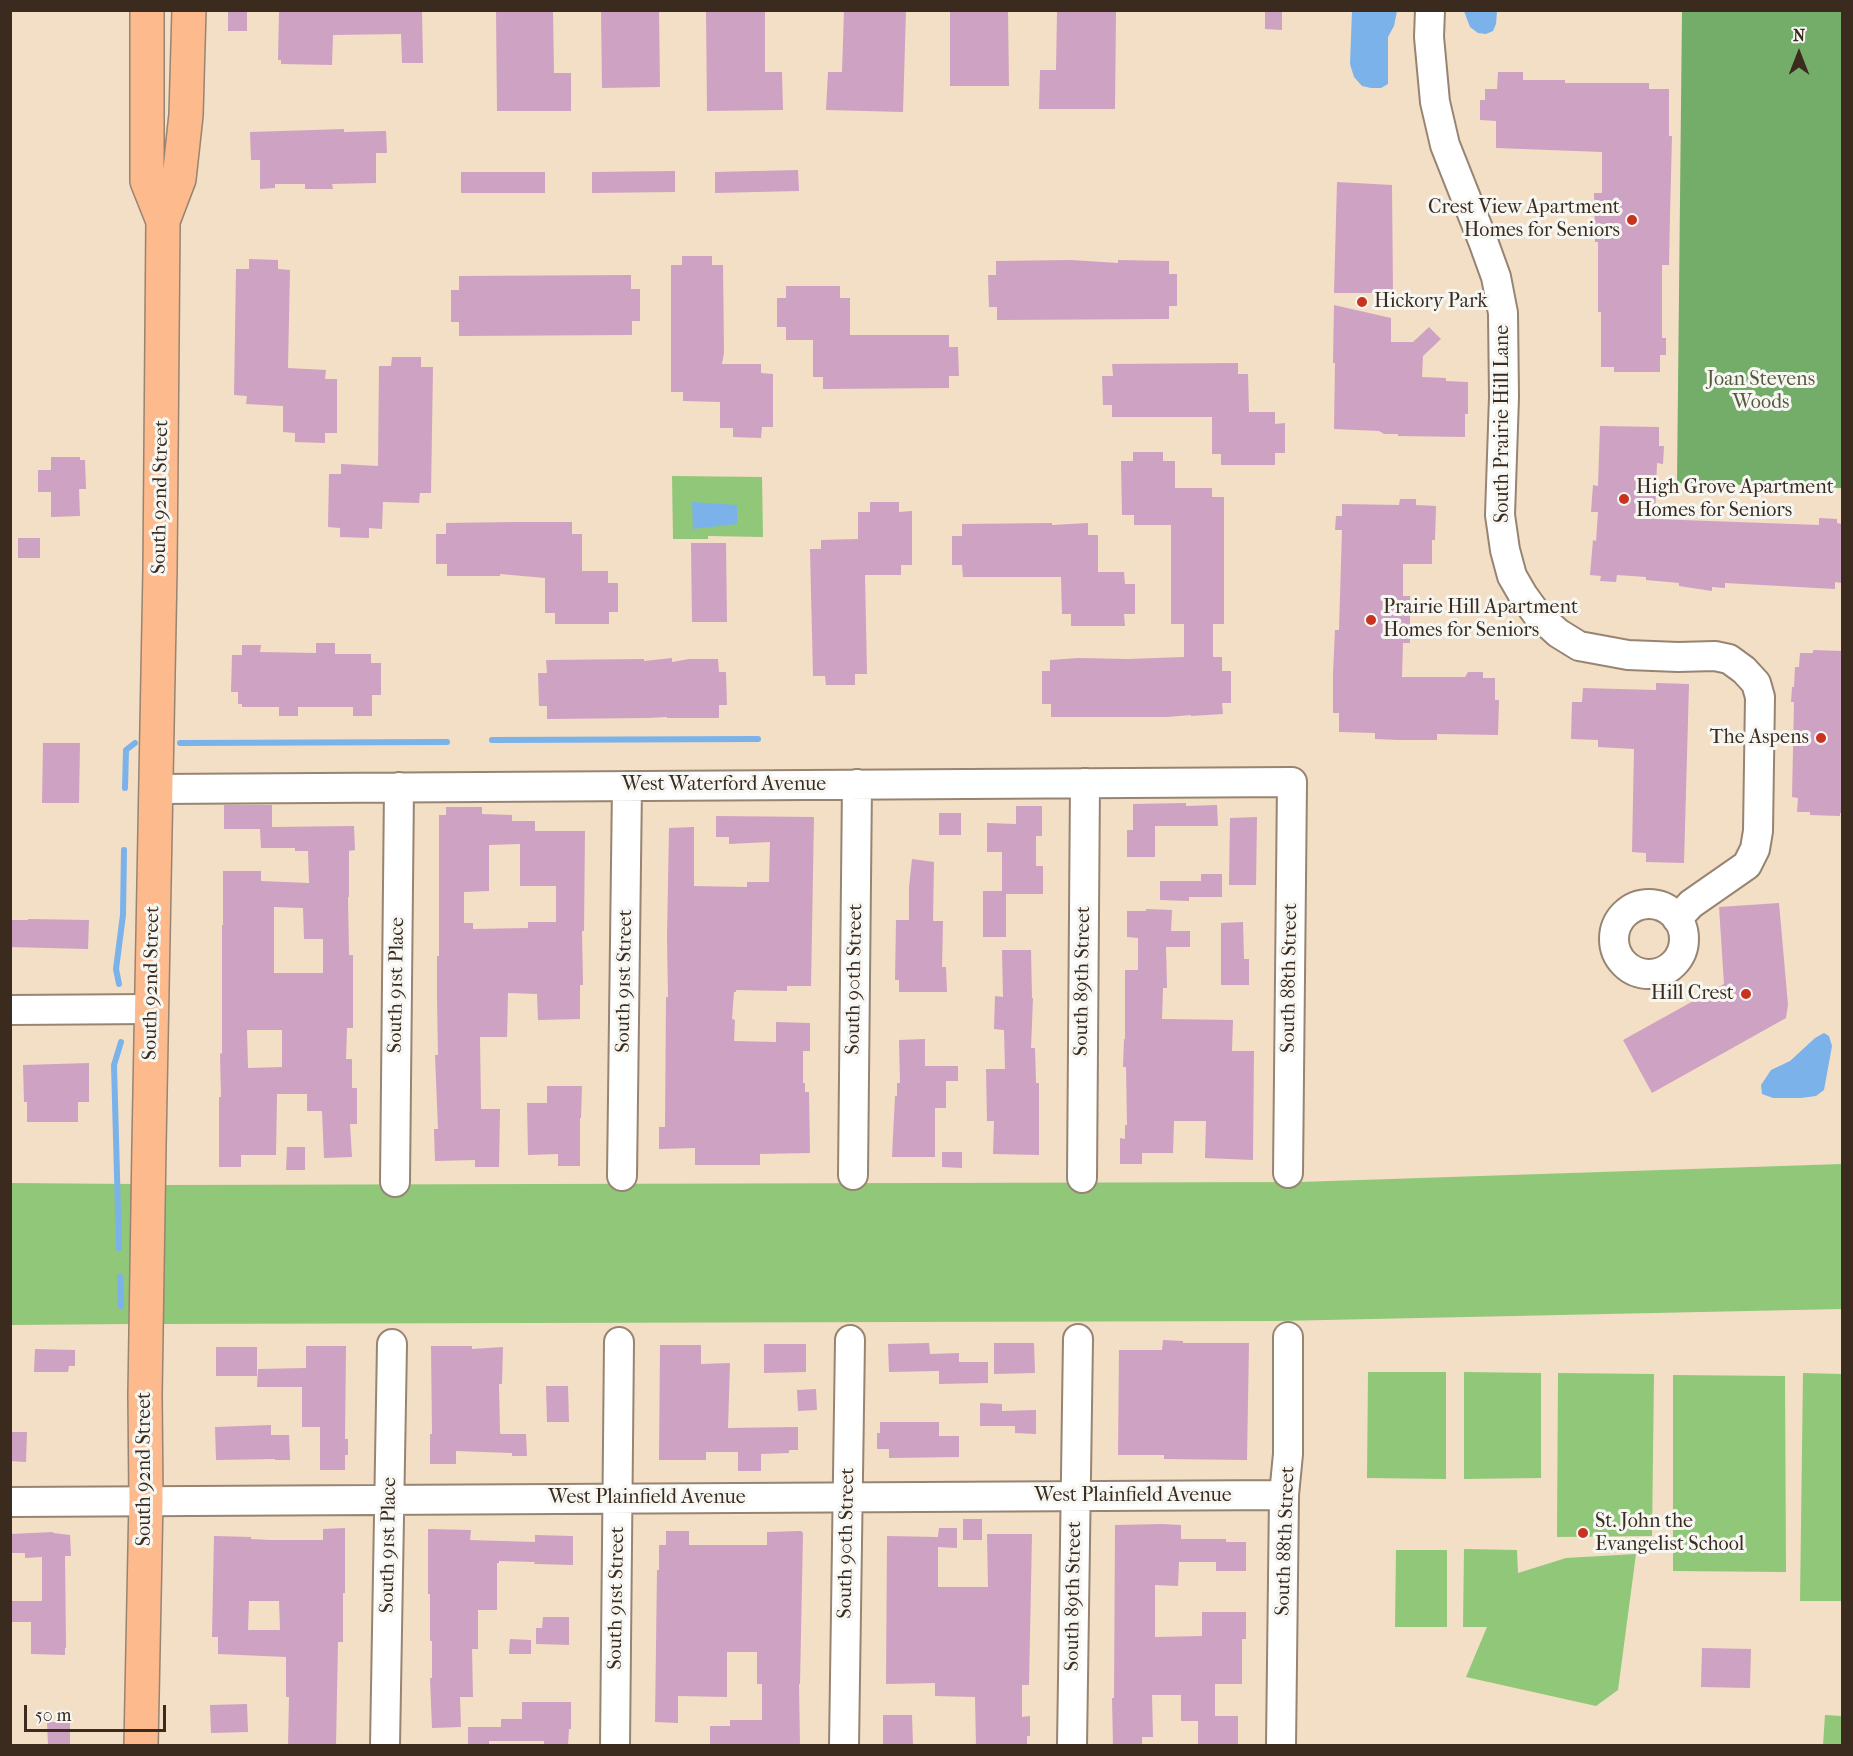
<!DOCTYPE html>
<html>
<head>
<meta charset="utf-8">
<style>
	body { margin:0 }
	#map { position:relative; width:1853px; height:1756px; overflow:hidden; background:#f3dfc5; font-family:"IM FELL French Canon",serif }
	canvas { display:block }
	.frame { position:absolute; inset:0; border:12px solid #3b2a1e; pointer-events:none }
	.north { position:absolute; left:1769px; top:24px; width:60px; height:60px; -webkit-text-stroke:4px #f6f6f2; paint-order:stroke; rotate:0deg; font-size:16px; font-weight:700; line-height:24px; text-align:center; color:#3b2a1e }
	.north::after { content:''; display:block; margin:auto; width:21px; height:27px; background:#3b2a1e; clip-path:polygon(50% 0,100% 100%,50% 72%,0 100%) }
	.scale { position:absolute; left:24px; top:1705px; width:142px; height:27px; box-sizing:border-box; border:3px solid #3b2a1e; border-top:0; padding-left:8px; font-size:18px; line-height:21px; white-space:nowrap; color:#3b2a1e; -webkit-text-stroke:4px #f6f6f2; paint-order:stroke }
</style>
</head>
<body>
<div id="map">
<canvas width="1853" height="1756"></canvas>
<div class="frame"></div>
<div class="north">N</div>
<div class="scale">50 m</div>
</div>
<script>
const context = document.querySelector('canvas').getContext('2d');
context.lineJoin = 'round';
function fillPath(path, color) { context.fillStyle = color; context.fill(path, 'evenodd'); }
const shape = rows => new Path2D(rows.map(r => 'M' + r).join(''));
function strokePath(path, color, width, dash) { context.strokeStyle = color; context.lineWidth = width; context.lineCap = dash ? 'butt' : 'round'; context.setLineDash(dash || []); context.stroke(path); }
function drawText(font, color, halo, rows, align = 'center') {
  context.font = font + ' "IM FELL French Canon",serif'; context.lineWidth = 6; context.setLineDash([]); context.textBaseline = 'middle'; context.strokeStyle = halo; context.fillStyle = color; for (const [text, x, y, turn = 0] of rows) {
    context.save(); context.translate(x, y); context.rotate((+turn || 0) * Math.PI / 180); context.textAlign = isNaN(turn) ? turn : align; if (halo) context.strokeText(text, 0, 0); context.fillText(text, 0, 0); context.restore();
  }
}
fillPath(shape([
	[672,476,762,477,763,537,708,536,708,539,673,539],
	[1842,1164,1842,1309,1279,1321,160,1324,165,1185,1300,1182],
	[11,1183,134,1184,131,1324,11,1325],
	[1368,1372,1446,1372,1446,1479,1367,1478],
	[1464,1372,1541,1373,1541,1478,1464,1479],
	[1558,1373,1654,1374,1652,1536,1557,1537],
	[1803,1373,1842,1374,1842,1601,1800,1601],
	[1673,1375,1785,1376,1786,1572,1673,1571],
	[1464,1549,1517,1550,1518,1573,1566,1558,1636,1554,1618,1690,1596,1706,1466,1677,1487,1627,1463,1627],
	[1396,1550,1447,1550,1447,1627,1395,1627],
	[1825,1715,1842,1716,1842,1745,1823,1745]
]), '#91c779');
fillPath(shape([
	[1682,11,1842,11,1842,488,1677,483]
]), '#74ac69');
fillPath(shape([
	[1352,11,1397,11,1394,26,1388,37,1388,84,1381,88,1371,88,1362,86,1354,77,1350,64],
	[1464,11,1497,11,1496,24,1493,31,1486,34,1478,33,1470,27],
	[692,502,737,505,737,524,693,529],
	[1824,1033,1829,1036,1832,1046,1824,1090,1816,1096,1801,1098,1773,1098,1762,1094,1761,1085,1771,1070,1790,1061,1815,1038]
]), '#7bb2ea');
strokePath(shape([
	[492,740,758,739],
	[180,743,447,742],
	[125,788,126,750,135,743],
	[119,984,116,969,123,915,124,850],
	[119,1248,114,1065,121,1042],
	[120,1277,121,1306]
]), '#7bb2ea', 6);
fillPath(shape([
	[228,10,247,10,247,31,228,31],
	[279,10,422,10,423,63,402,63,401,34,333,35,332,65,281,64,281,60,278,60],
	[496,10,553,10,554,73,571,73,571,111,497,111],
	[601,10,659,10,660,87,602,88],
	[706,10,765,10,765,72,782,72,783,110,707,111],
	[844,10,906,10,903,112,826,110,828,72,842,72],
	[950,10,1008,10,1009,86,950,86],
	[1057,10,1116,10,1115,109,1039,109,1040,70,1056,70],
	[1265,10,1282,10,1282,30,1265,29],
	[1498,72,1523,72,1523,80,1565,80,1565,83,1649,83,1649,89,1669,89,1669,136,1672,136,1670,215,1669,265,1662,265,1662,338,1666,338,1666,355,1660,355,1660,372,1614,372,1614,367,1601,367,1601,312,1598,312,1598,242,1595,242,1594,193,1602,193,1602,152,1496,148,1496,121,1480,120,1480,100,1485,100,1485,89,1497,89],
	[344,129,344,132,386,131,387,153,376,153,376,183,332,184,333,189,305,189,305,184,275,184,275,188,260,189,260,160,251,160,250,132],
	[798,170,799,191,715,193,715,172],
	[675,171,675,192,592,193,592,172],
	[461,172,545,172,545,193,461,193],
	[1337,182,1392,185,1393,293,1334,293],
	[682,256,712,256,712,265,723,265,724,353,722,364,761,364,761,373,773,374,773,427,762,427,761,438,733,437,733,428,720,428,720,402,683,401,683,392,671,392,671,265,682,265],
	[249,259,278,260,278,269,290,270,288,368,326,370,325,379,337,379,337,433,325,433,325,443,295,442,295,433,283,432,283,406,246,404,247,396,234,395,236,269,249,269],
	[1071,260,1118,263,1118,260,1169,261,1169,274,1177,274,1177,306,1169,306,1169,319,997,320,997,307,989,307,988,275,996,275,996,261],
	[631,275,631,289,640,289,640,321,632,321,632,335,459,336,459,322,451,322,451,290,459,290,459,276],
	[786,286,840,286,840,298,850,298,850,335,949,335,949,347,958,347,959,376,949,376,949,388,823,389,823,377,813,377,813,340,786,340,786,327,777,327,777,298,786,298],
	[1334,305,1391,318,1391,342,1413,342,1429,327,1441,339,1423,356,1422,377,1446,378,1446,381,1468,382,1468,414,1465,414,1465,437,1398,436,1398,434,1384,434,1379,431,1334,429,1335,363,1333,363],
	[392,357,421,357,421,367,433,367,431,493,420,493,419,503,383,502,382,529,369,528,369,538,340,537,340,528,328,527,329,474,341,474,341,464,378,466,379,366,391,366],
	[1238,363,1238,374,1248,374,1249,412,1275,412,1275,424,1285,423,1285,453,1275,453,1275,465,1221,465,1221,454,1212,454,1212,417,1112,417,1112,405,1103,405,1102,376,1113,376,1112,364],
	[1600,426,1659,427,1659,446,1664,446,1663,464,1657,463,1655,519,1819,525,1819,518,1837,519,1837,523,1842,524,1842,583,1835,582,1835,589,1725,583,1725,588,1712,587,1712,591,1679,586,1679,583,1646,580,1646,577,1617,575,1616,582,1600,581,1601,576,1590,575,1593,540,1596,541,1598,512,1591,512,1593,485,1598,486],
	[1133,452,1163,452,1163,461,1175,461,1175,488,1212,488,1212,497,1224,497,1224,624,1213,624,1213,657,1222,657,1222,671,1231,671,1231,703,1222,703,1223,714,1191,716,1191,715,1167,717,1051,717,1051,704,1042,704,1042,671,1050,671,1050,660,1078,658,1128,659,1184,657,1184,624,1171,624,1171,525,1134,525,1134,515,1122,515,1121,461,1133,461],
	[51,457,80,457,80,460,85,460,86,489,79,489,80,516,51,517,51,492,38,492,38,470,51,470],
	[1400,499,1416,499,1416,505,1436,506,1435,540,1432,540,1432,564,1403,564,1403,596,1410,596,1410,643,1403,643,1402,677,1465,677,1468,672,1483,672,1483,678,1495,678,1495,700,1499,700,1498,735,1437,734,1437,740,1400,740,1375,739,1375,733,1339,732,1339,713,1333,713,1333,674,1335,630,1339,630,1342,530,1335,530,1336,516,1342,516,1342,504,1399,505],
	[870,502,899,502,899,512,912,511,912,565,901,565,901,575,865,575,867,674,855,674,855,685,826,685,825,676,813,676,810,549,821,549,821,540,858,539,858,512,870,512],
	[514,522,572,522,572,534,582,534,582,571,608,571,608,583,618,583,618,612,609,612,609,624,555,624,555,613,545,613,545,578,500,574,500,576,447,576,447,564,436,564,436,534,446,534,446,523],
	[1052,523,1052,525,1088,523,1088,535,1098,535,1098,572,1124,572,1125,584,1135,584,1135,614,1124,614,1125,626,1071,626,1071,614,1062,614,1061,577,963,577,962,565,952,565,952,536,962,536,962,524],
	[18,538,40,538,40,558,18,558],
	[691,543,726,543,727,622,692,622],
	[316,643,335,643,335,654,371,654,371,663,381,663,381,695,372,695,372,716,353,716,353,707,298,707,298,716,279,716,279,707,242,707,242,704,238,704,238,692,231,692,232,655,242,655,242,645,261,645,260,652,316,653],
	[1813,650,1842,651,1842,813,1840,813,1840,816,1810,815,1810,812,1797,812,1798,798,1792,797,1794,702,1791,702,1792,687,1794,687,1795,667,1799,667,1800,653,1813,653],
	[672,658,672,662,689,659,718,659,719,672,726,672,727,705,719,705,719,718,667,718,667,717,648,718,547,719,547,706,539,706,538,673,547,673,546,660,644,659,644,661],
	[1656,683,1689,684,1684,863,1646,862,1646,853,1632,852,1634,749,1598,747,1598,740,1571,739,1572,702,1582,702,1583,688,1656,690],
	[43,743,80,743,79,803,42,803],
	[1186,803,1186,806,1217,805,1218,826,1155,826,1155,857,1127,857,1127,830,1133,830,1133,804],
	[224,805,272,805,272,827,354,826,355,850,349,851,349,897,348,897,349,955,353,955,353,1028,347,1028,346,1059,352,1059,352,1088,357,1088,357,1124,350,1124,352,1157,324,1158,322,1111,307,1111,307,1094,277,1094,276,1155,241,1155,241,1167,219,1167,219,1097,221,1097,220,1054,222,1053,222,925,223,925,223,871,261,871,261,881,309,883,308,851,295,851,295,848,261,848,260,829,224,829],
	[274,907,303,908,304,939,323,939,323,973,274,973],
	[247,1030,282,1030,282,1067,248,1068],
	[1016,806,1042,806,1042,836,1036,836,1036,866,1043,866,1043,894,1006,894,1006,937,983,937,983,891,1002,891,1002,852,987,852,987,823,1016,824],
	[446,807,482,807,482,814,512,815,512,821,535,821,535,831,585,831,584,931,582,931,583,985,580,985,580,1019,538,1020,537,994,508,993,507,1037,480,1037,481,1109,500,1109,499,1167,475,1167,475,1160,435,1161,434,1129,438,1129,435,1055,438,1055,437,999,437,956,439,956,439,815,446,815],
	[520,844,520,886,556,886,556,922,528,922,528,928,473,929,473,923,464,923,464,892,489,891,489,845],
	[939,813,961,813,961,835,939,835],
	[716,816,814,817,811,986,787,986,787,991,736,990,736,992,734,992,732,1019,735,1020,734,1041,776,1042,776,1022,810,1023,810,1051,803,1051,803,1083,805,1083,805,1092,809,1092,810,1153,760,1154,760,1165,695,1165,695,1148,659,1149,659,1127,665,1127,666,997,668,997,667,938,669,828,694,827,694,886,747,887,747,882,769,882,770,842,729,844,729,837,716,837],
	[1257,817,1256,885,1229,885,1230,818],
	[912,859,934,862,933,921,943,921,942,967,946,967,947,992,899,992,899,980,895,980,896,920,909,920,909,887],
	[1201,874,1222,874,1222,897,1189,897,1189,901,1160,900,1160,881,1201,881],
	[1779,903,1788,1005,1786,1018,1652,1093,1623,1040,1724,984,1719,907],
	[1146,909,1172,910,1171,931,1190,931,1190,947,1166,947,1167,988,1163,988,1162,1019,1233,1020,1232,1051,1254,1051,1253,1160,1205,1158,1206,1121,1174,1121,1173,1153,1142,1153,1142,1164,1120,1164,1120,1138,1125,1139,1125,1125,1127,1125,1126,1067,1123,1067,1124,1039,1125,1039,1125,970,1138,970,1138,938,1127,937,1127,911,1146,911],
	[28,919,89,920,88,949,10,947,10,920,28,920],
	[1243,922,1244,959,1249,959,1249,985,1221,985,1221,923],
	[1002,950,1031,950,1032,998,1033,998,1031,1048,1035,1048,1036,1083,1039,1083,1039,1155,993,1154,994,1121,987,1121,986,1069,1005,1069,1004,1030,994,1029,995,996,1003,997],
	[925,1039,925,1066,958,1066,958,1081,946,1081,946,1108,935,1108,935,1157,892,1157,895,1096,897,1096,897,1083,900,1083,899,1040],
	[89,1063,89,1102,78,1102,78,1122,27,1122,27,1102,24,1102,23,1065],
	[547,1086,582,1086,581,1118,580,1118,580,1166,558,1166,558,1154,528,1155,527,1103,547,1103],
	[287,1147,305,1147,305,1170,286,1170],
	[942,1152,962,1152,962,1168,942,1167],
	[1163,1340,1183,1341,1183,1343,1249,1343,1247,1460,1164,1459,1164,1455,1118,1455,1119,1350,1162,1350],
	[929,1343,930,1354,959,1353,959,1362,988,1362,988,1383,939,1384,939,1371,889,1372,888,1344],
	[994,1343,1034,1343,1035,1373,994,1374],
	[764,1344,806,1344,806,1372,764,1373],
	[660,1345,701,1345,701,1364,730,1363,728,1428,798,1427,798,1450,789,1450,789,1453,761,1454,761,1471,738,1471,738,1452,706,1452,706,1460,659,1460],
	[306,1346,346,1346,345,1439,348,1439,348,1455,345,1455,345,1470,320,1470,320,1427,302,1427,302,1387,257,1387,258,1369,306,1368],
	[431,1346,472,1346,472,1349,503,1347,502,1384,499,1384,500,1433,501,1434,526,1434,527,1456,512,1456,512,1453,456,1451,456,1464,430,1464,430,1434,432,1434],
	[216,1347,257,1347,257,1376,216,1376],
	[35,1349,75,1350,75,1366,69,1366,68,1372,34,1372],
	[546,1386,568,1386,569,1422,547,1422],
	[816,1389,817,1410,798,1411,797,1390],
	[980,1403,1002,1404,1002,1411,1036,1410,1036,1434,1015,1433,1015,1426,980,1426],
	[880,1422,939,1422,939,1436,959,1436,959,1457,889,1458,889,1449,877,1449,877,1433,880,1433],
	[271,1425,271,1435,289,1435,290,1460,275,1460,275,1459,216,1460,215,1427],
	[10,1432,27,1432,26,1462,10,1461],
	[963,1519,982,1519,982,1540,963,1540],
	[1162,1524,1181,1525,1181,1539,1226,1539,1226,1542,1246,1542,1246,1571,1216,1571,1216,1562,1179,1562,1178,1586,1155,1585,1155,1637,1202,1636,1202,1612,1246,1612,1246,1639,1242,1639,1242,1684,1215,1684,1215,1716,1238,1716,1238,1746,1198,1746,1198,1721,1181,1721,1181,1695,1152,1695,1153,1737,1142,1737,1142,1746,1113,1746,1112,1698,1114,1698,1115,1525],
	[345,1528,345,1593,343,1593,343,1642,338,1642,336,1746,288,1746,289,1697,286,1697,286,1657,218,1654,218,1637,212,1637,214,1536,251,1537,251,1539,271,1540,323,1540,323,1529],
	[249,1601,279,1601,280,1630,248,1630],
	[939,1528,957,1528,957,1548,938,1547,938,1587,988,1587,987,1534,1032,1534,1029,1685,1022,1685,1022,1717,1030,1716,1030,1736,1027,1736,1027,1746,976,1746,975,1697,935,1696,935,1683,886,1684,887,1536,938,1537],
	[428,1529,471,1530,470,1540,535,1542,535,1535,573,1536,573,1565,534,1564,535,1562,499,1561,499,1563,497,1563,497,1610,478,1610,478,1649,472,1649,473,1697,460,1697,461,1727,432,1728,430,1678,432,1678,432,1641,430,1641,430,1594,428,1594],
	[666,1531,689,1531,689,1545,767,1545,767,1532,801,1531,803,1533,800,1684,799,1684,800,1746,710,1746,710,1726,730,1726,730,1720,762,1720,762,1684,757,1684,757,1652,727,1652,727,1697,678,1696,678,1723,655,1722,657,1570,659,1570,659,1545,666,1545],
	[53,1532,53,1533,70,1535,71,1556,65,1556,66,1648,65,1648,65,1655,31,1654,31,1622,11,1622,11,1601,42,1601,42,1557,25,1558,25,1553,10,1553,10,1534],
	[543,1617,569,1617,569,1645,536,1644,536,1628,542,1628],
	[510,1639,531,1640,531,1654,509,1654],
	[1702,1648,1751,1649,1750,1688,1701,1687],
	[522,1702,571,1702,571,1729,569,1729,568,1746,544,1746,544,1741,489,1741,489,1746,468,1746,468,1727,501,1727,501,1719,522,1719],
	[247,1704,248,1732,211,1733,210,1705],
	[883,1715,912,1715,913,1746,883,1746],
	[47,1722,70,1722,70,1746,48,1746]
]), '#cea2c2');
const minor = shape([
	[1430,10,1429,37,1435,102,1445,145,1483,241,1496,277,1503,313,1504,397,1500,515,1505,550,1512,576,1523,595,1536,613,1558,633,1579,646,1628,655,1678,657,1715,656,1729,659,1744,670,1756,683,1760,697,1758,831,1755,849,1747,865,1691,904,1677,919],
	[157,789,1292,782,1288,1173],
	'1614 939a35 35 0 1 1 70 0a35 35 0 1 1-70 0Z',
	[10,1010,152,1009],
	[853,1175,857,784],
	[622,1176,627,786],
	[1082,1178,1085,783],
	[395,1182,399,787],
	[10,1502,1284,1495],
	[385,1746,392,1344],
	[615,1746,619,1342],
	[844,1746,850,1340],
	[1072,1746,1078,1339],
	[1281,1746,1284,1495,1288,1454,1288,1337]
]);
const major = shape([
	[147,10,147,181,163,221],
	[141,1746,146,1500,145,1395,149,1145,160,570,163,221,179,179,186,115,189,10]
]);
strokePath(minor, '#978472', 32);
strokePath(major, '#978472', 36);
strokePath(minor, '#fff', 28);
strokePath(major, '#fcba8d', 33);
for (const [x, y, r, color] of [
	[1632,220,6,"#c8321e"],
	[1362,302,6,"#c8321e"],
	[1624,499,6,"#c8321e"],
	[1371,620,6,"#c8321e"],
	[1821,738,6,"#c8321e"],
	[1746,994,6,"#c8321e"],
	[1583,1533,6,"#c8321e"]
]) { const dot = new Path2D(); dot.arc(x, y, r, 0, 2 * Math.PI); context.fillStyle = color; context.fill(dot); strokePath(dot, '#f6f6f2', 2); }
drawText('20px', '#3b2a1e', '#f6f6f2', [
	["Crest View Apartment",1620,208,"right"],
	["Homes for Seniors",1620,231,"right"],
	["Hickory Park",1374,302],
	["High Grove Apartment",1636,488],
	["Homes for Seniors",1636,511],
	["Prairie Hill Apartment",1383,608],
	["Homes for Seniors",1383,631],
	["The Aspens",1809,738,"right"],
	["Hill Crest",1734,994,"right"],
	["St. John the",1595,1522],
	["Evangelist School",1595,1545]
], 'left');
drawText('20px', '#555939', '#f6f6f2', [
	["Joan Stevens",1761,380],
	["Woods",1761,403]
]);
drawText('20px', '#3b2a1e', '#f6f6f2', [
	["South Prairie Hill Lane",1503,424,-90],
	["South 92nd Street",161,497,-89],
	["West Waterford Avenue",724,785],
	["South 88th Street",1290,978,-89],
	["South 90th Street",855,979,-89],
	["South 91st Street",625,981,-89],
	["South 89th Street",1083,981,-89],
	["South 92nd Street",152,983,-89],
	["South 91st Place",397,985,-89],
	["South 92nd Street",145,1469,-90],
	["West Plainfield Avenue",1133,1496],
	["West Plainfield Avenue",647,1498],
	["South 88th Street",1286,1541,-88],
	["South 90th Street",847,1543,-89],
	["South 91st Place",389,1545,-89],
	["South 89th Street",1074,1596,-89],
	["South 91st Street",617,1598,-89]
]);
</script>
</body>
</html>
